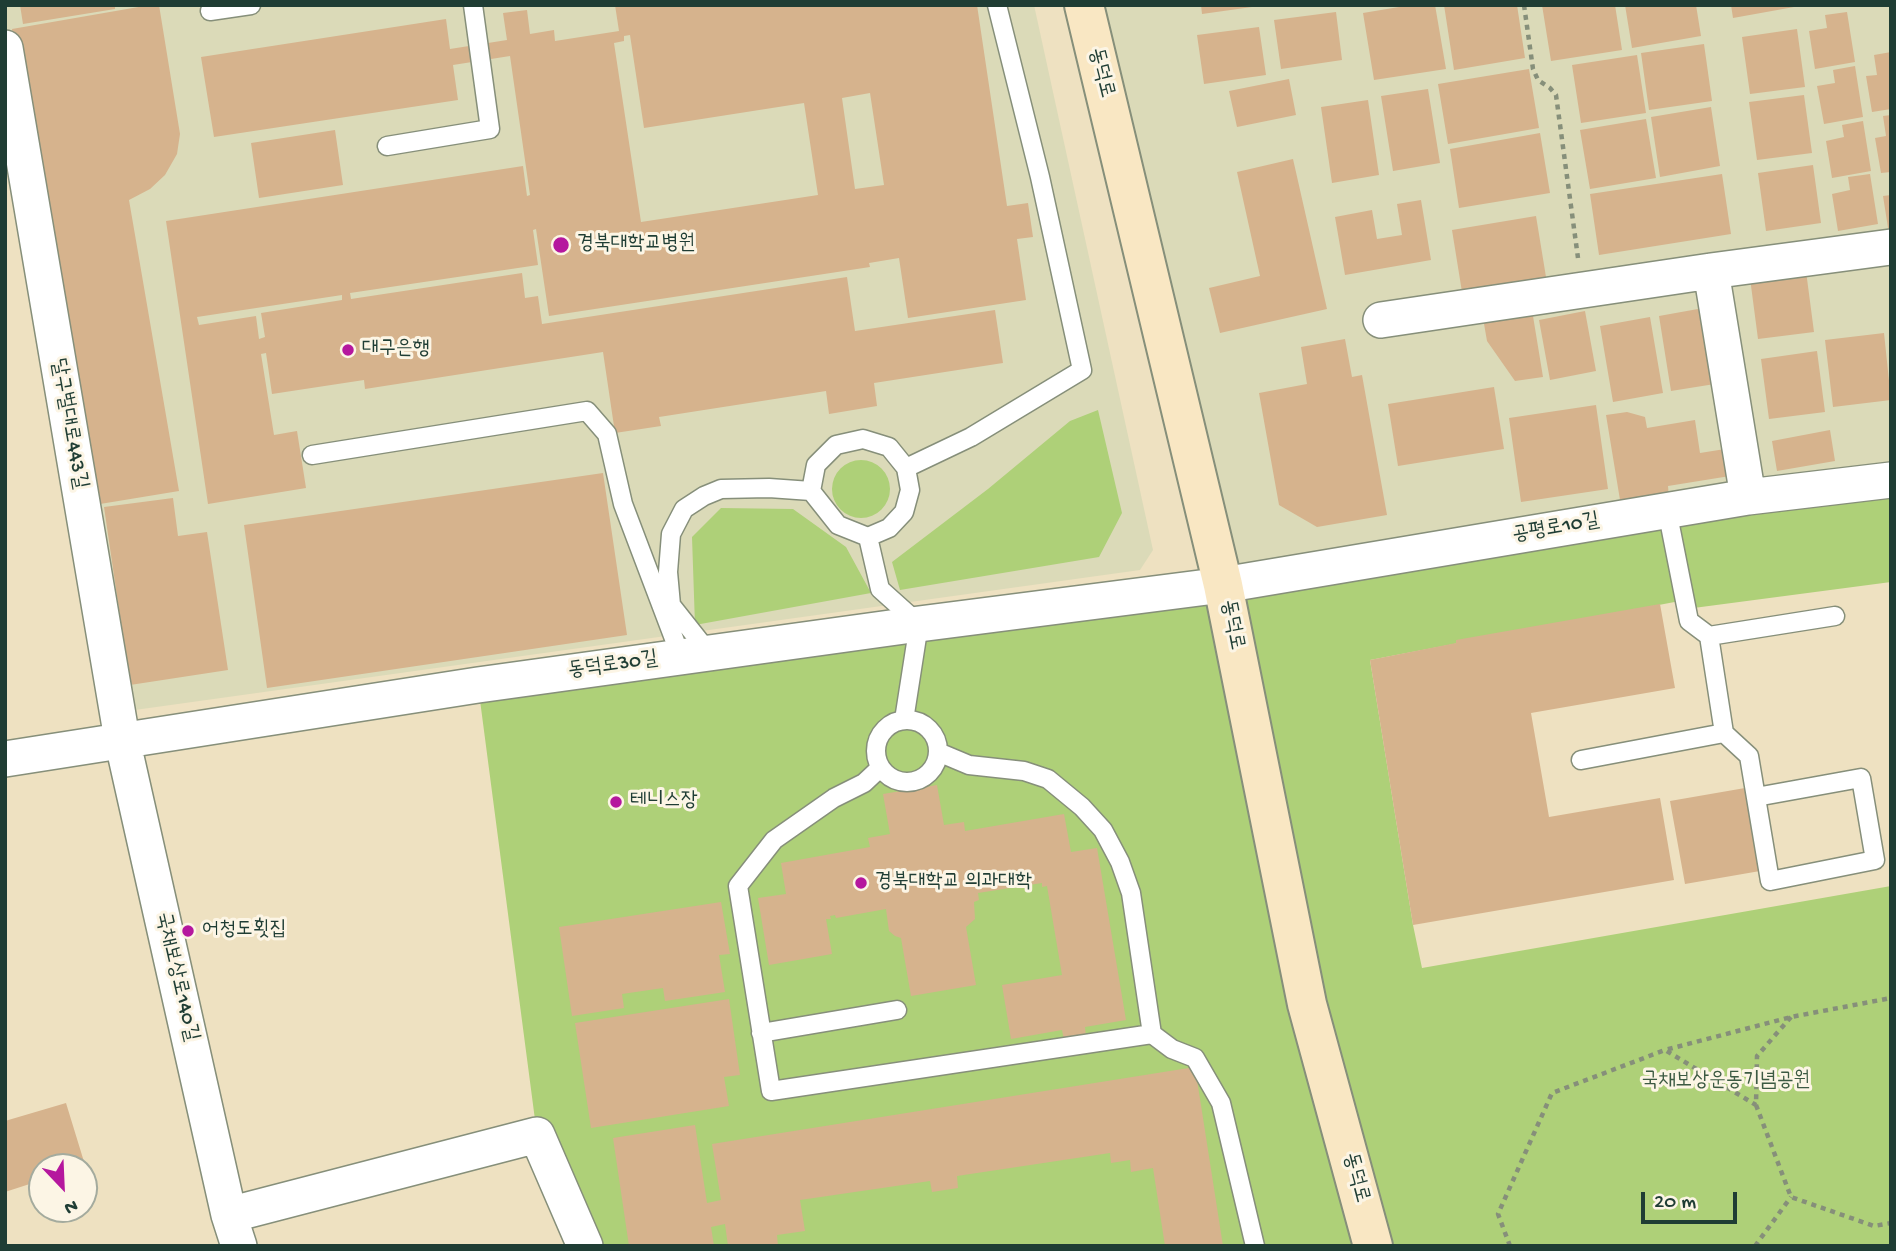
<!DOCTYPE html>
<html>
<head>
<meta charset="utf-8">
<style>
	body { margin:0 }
	#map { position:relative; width:1896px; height:1251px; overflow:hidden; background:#eee1c1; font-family:"Gochi Hand",sans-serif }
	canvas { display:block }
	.frame { position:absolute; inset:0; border:7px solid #1f3d34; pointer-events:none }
	.north { position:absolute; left:28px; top:1153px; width:70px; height:70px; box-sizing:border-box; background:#fcf5e5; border:2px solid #a4ab9e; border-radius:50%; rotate:157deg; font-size:19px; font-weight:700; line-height:28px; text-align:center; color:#1f3d34 }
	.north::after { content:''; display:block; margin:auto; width:24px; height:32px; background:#b5179e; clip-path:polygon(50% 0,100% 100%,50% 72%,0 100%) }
	.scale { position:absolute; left:1641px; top:1192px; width:96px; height:32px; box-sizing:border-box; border:4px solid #1f3d34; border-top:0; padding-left:9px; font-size:21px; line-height:24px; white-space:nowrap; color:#1f3d34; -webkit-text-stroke:5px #fcf5e5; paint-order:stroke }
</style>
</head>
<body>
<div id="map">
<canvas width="1896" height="1251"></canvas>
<div class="frame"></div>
<div class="north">N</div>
<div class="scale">20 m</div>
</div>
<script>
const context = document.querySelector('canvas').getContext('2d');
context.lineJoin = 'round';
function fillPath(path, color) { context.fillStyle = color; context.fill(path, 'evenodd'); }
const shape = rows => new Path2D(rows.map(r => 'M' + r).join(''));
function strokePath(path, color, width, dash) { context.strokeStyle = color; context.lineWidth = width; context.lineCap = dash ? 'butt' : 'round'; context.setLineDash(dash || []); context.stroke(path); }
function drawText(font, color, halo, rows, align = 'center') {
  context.font = font + ' "Gochi Hand","Poor Story",sans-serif'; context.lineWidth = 6; context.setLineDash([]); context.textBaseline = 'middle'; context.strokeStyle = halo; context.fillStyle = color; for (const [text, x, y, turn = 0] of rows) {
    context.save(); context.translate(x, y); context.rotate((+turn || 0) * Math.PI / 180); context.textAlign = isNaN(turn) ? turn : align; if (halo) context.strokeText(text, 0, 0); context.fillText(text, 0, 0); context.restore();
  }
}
fillPath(shape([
	[5,5,1034,5,1153,550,1140,570,106,714,5,50],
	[1084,5,1891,5,1891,491,1223,585]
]), '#dbdab8');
fillPath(shape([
	[1098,410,1122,513,1099,557,900,590,892,562,988,489,1070,421],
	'832 489a29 29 0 1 1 58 0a29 29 0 1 1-58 0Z',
	[1891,480,1891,582,1686,609,1685,600,1370,660,1413,925,1422,968,1891,886,1891,1246,585,1246,537,1135,478,685,1674,509],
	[721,508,793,509,846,547,871,593,695,625,692,537]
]), '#aed078');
fillPath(shape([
	[20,5,115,5,115,9,23,24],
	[150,5,159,5,180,134,177,154,165,175,150,189,129,200,179,491,94,505,12,29],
	[615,5,977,5,1007,206,1028,203,1033,237,1017,239,1026,300,908,318,899,258,869,263,870,267,549,316,536,229,533,230,538,265,350,293,351,299,522,273,525,298,538,296,542,324,847,277,855,331,995,310,1003,363,874,383,877,406,829,414,826,391,659,417,661,426,615,433,603,352,365,389,364,380,272,394,266,353,261,354,274,435,297,431,306,488,208,504,166,221,523,166,527,196,530,195,510,56,453,65,458,100,214,137,201,57,446,19,450,49,507,40,503,13,527,10,530,34,554,30,555,41,619,31],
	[630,35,644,128,804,103,818,195,641,222,614,43,624,41,624,36],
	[870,93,884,185,855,189,842,98],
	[342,295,342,300,261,313,265,337,259,339,256,316,199,325,197,317],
	[1201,5,1252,5,1252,7,1202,14],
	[1411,5,1435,5,1446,69,1374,80,1363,13],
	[1444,5,1517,5,1525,58,1454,70],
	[1542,5,1615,5,1622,50,1551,61],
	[1625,5,1696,5,1701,36,1632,48],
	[1731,5,1794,5,1794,7,1733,18],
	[1336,12,1342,60,1281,69,1274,20],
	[1847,12,1855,62,1815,69,1809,31,1827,28,1825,15],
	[1259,27,1266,75,1204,84,1197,35],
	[1797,29,1805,87,1750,94,1742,37],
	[1704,44,1712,101,1649,110,1641,53],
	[1891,52,1891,109,1872,112,1866,76,1877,75,1874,55],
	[1637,55,1646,113,1581,123,1572,65],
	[1855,66,1863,117,1824,124,1817,86,1835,83,1833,70],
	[1529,69,1539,128,1448,144,1438,84],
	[1289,79,1296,115,1237,127,1229,91],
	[1428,89,1440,163,1393,171,1381,96],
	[1804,95,1812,153,1757,160,1749,102],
	[1368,100,1379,175,1332,183,1321,107],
	[1711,107,1720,166,1660,177,1651,117],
	[1891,115,1891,172,1881,173,1875,138,1886,136,1883,116],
	[1646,119,1656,178,1590,189,1580,130],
	[1863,121,1871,171,1832,178,1826,141,1844,137,1842,125],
	[335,130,343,185,259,198,251,143],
	[1540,133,1550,193,1459,208,1450,149],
	[1293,159,1327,309,1220,333,1209,288,1260,276,1237,172],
	[1813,165,1821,223,1766,231,1758,173],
	[1722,174,1731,234,1599,255,1590,194],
	[1870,174,1878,224,1838,231,1832,194,1850,190,1848,177],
	[1891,195,1891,234,1889,234,1883,196],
	[1421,200,1431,260,1345,275,1335,217,1372,210,1377,239,1402,235,1397,204],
	[1536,216,1546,277,1462,292,1452,230],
	[1806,271,1814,332,1758,339,1750,278],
	[1709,307,1721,383,1671,391,1659,316],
	[1532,310,1543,377,1515,381,1487,341,1483,318],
	[1585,311,1596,371,1550,380,1539,320],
	[1650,317,1663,393,1613,402,1600,326],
	[1884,333,1891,400,1833,407,1825,340],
	[1345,339,1352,377,1362,375,1387,515,1317,527,1279,505,1259,393,1307,384,1301,347],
	[1817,351,1825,412,1769,419,1761,359],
	[1494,387,1504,449,1398,466,1388,404],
	[1596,405,1608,489,1521,502,1509,418],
	[1627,412,1645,417,1647,428,1695,420,1700,453,1725,449,1730,476,1668,486,1669,498,1621,506,1606,415],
	[1830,430,1835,461,1777,471,1772,441],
	[603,473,627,635,267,688,244,525],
	[173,498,178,536,207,532,228,670,130,685,104,507],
	[1660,604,1675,688,1531,713,1549,817,1660,798,1674,880,1413,925,1370,660,1456,643,1456,640],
	[937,785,944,825,964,822,965,831,1064,814,1071,852,1097,848,1126,1020,1085,1027,1086,1037,1064,1040,1062,1030,1011,1039,1002,985,1062,975,1047,886,1042,887,1042,883,978,893,979,900,974,902,975,919,966,927,976,985,911,996,901,938,895,936,889,931,886,909,836,918,835,915,830,916,831,919,826,919,832,954,769,965,758,898,786,894,781,863,870,847,868,838,890,834,883,794],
	[1745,788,1760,871,1685,884,1670,801],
	[721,902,730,954,719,955,725,992,665,1001,663,988,622,994,624,1008,572,1016,559,927],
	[729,999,740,1075,724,1077,729,1106,591,1128,575,1023],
	[1195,1067,1223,1246,1165,1246,1153,1168,1131,1172,1130,1160,1111,1163,1110,1153,957,1176,958,1188,932,1192,930,1181,800,1200,805,1231,777,1235,778,1246,728,1246,725,1224,711,1227,714,1246,629,1246,613,1138,695,1125,707,1203,721,1200,712,1144],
	[66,1103,85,1165,42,1167,42,1180,5,1192,5,1121]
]), '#d6b38d');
const lane = shape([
	[210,11,251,5],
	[387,146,490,129,473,5],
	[312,455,587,411,607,434,623,504,681,657],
	[906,468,971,437,1082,370,1040,177,997,5],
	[811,491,816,465,836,445,863,439,889,447,906,468,910,490,904,512,889,528,868,537],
	[1667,510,1689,621,1709,636,1724,733,1749,756,1770,881,1875,860,1861,778,1756,797],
	[1709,636,1835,616],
	[709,653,671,605,668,572,671,534,684,509,704,496,721,489,769,488,811,491,838,525,868,537,880,589,919,624,904,720],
	'876 751a31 31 0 1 1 62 0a31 31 0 1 1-62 0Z',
	[1581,760,1724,733],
	[880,768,864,783,834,798,774,840,738,886,771,1091,1152,1034,1131,893,1120,862,1103,830,1082,807,1048,779,1024,771,969,765,938,752],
	[761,1033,897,1010],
	[1152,1034,1172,1049,1195,1058,1221,1103,1255,1246]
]);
const street = shape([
	[5,48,122,739,229,1215,239,1246],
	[1711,271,1748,497],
	[1381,320,1711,271,1891,247],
	[5,759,478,685,919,624,1223,585,1748,497,1891,480],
	[229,1215,537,1135,585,1246]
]);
const secondary = shape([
	[1084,5,1223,585,1307,1004,1373,1246]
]);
strokePath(lane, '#868f7a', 21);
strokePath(street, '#868f7a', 38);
strokePath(secondary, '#868f7a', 42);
strokePath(shape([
	[1524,5,1533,69,1538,80,1550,88,1556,95,1578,258],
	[1791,1017,1757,1056,1756,1105,1665,1050,1791,1017,1891,998],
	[1756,1105,1791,1197,1874,1226,1891,1223],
	[1510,1246,1498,1214,1552,1093,1665,1050],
	[1755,1246,1791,1197]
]), '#868f7a', 4.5, [5, 5]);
strokePath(lane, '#fff', 18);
strokePath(street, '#fff', 35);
strokePath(secondary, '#f9e7c3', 38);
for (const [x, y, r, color] of [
	[561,245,9,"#b5179e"],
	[348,350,7,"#b5179e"],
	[616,802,7,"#b5179e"],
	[861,883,7,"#b5179e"],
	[188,931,7,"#b5179e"]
]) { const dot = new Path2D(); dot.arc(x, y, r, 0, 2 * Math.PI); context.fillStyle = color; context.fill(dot); strokePath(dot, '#fcf5e5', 2.5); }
drawText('21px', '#1f3d34', '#fcf5e5', [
	["동덕로",1100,73,76],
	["달구벌대로443길",68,424,80],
	["공평로10길",1556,529,-10],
	["동덕로",1231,625,79],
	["동덕로30길",613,666,-8],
	["국채보상로140길",176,977,77],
	["동덕로",1355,1178,75]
]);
drawText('21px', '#1f3d34', '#fcf5e5', [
	["경북대학교병원",577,245],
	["대구은행",362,350],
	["테니스장",630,802],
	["경북대학교 의과대학",875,883],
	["어청도횟집",202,931]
], 'left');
drawText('21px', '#3c5a42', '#fcf5e5', [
	["국채보상운동기념공원",1726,1082]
]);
</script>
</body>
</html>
